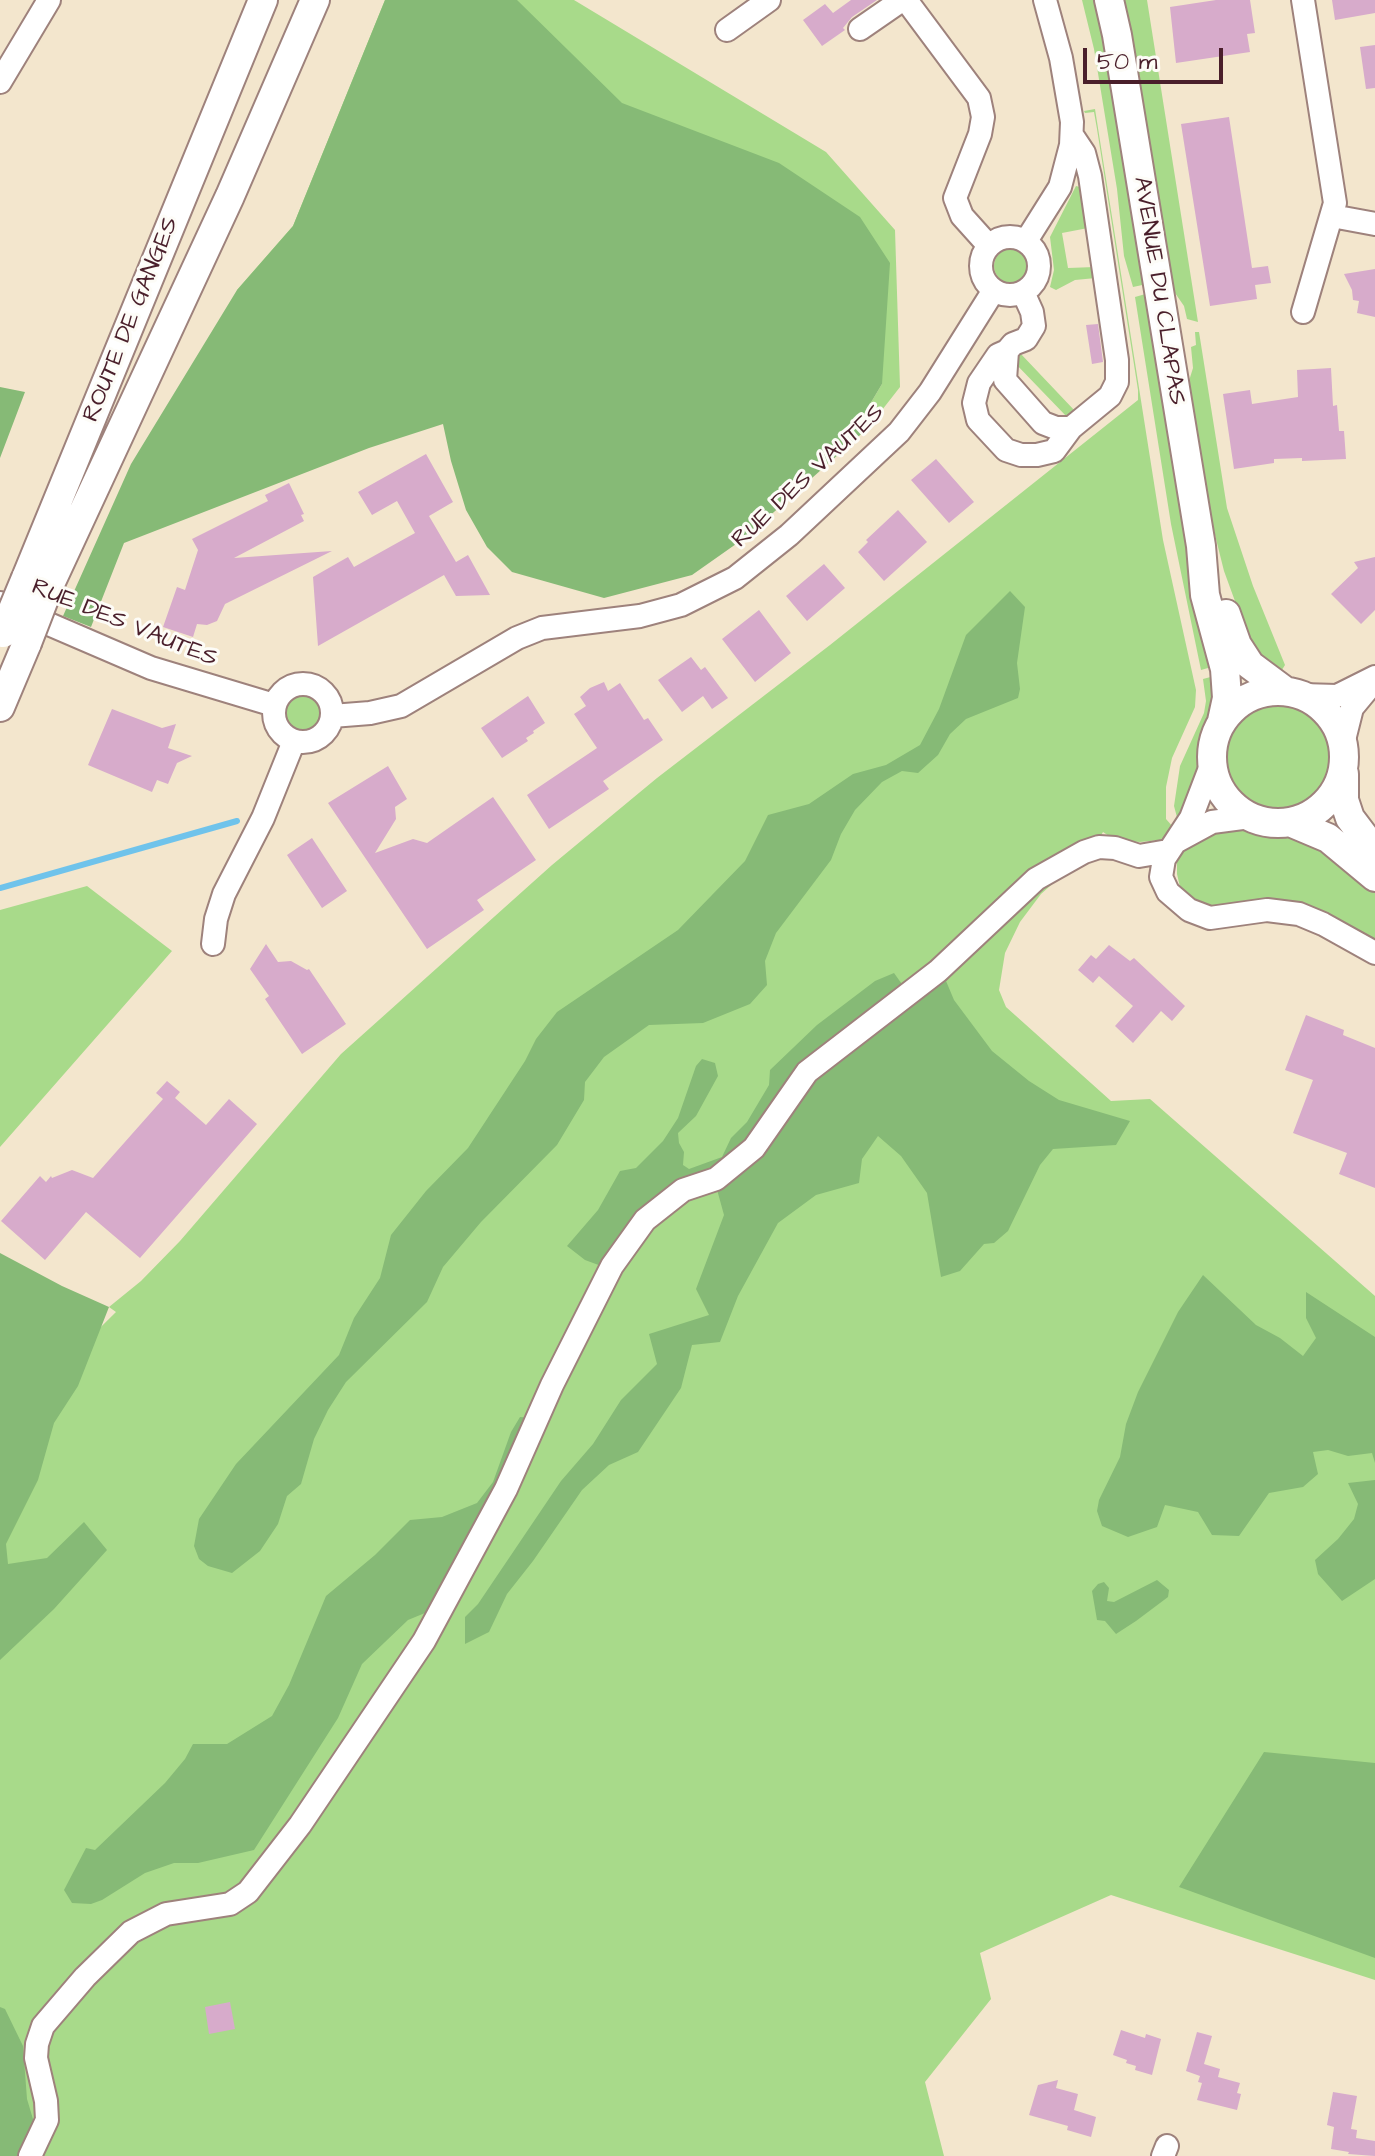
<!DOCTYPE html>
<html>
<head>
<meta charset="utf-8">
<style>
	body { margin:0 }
	#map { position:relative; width:1375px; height:2156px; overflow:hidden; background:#f3e6cd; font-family:"Architects Daughter",sans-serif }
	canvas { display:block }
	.scale { position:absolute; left:1083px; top:48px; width:140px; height:36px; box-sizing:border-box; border:4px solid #4a1f2b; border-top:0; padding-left:10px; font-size:24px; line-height:28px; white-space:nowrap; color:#4a1f2b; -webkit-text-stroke:6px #fdfcf7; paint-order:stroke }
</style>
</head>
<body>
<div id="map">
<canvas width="1375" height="2156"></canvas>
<div class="scale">50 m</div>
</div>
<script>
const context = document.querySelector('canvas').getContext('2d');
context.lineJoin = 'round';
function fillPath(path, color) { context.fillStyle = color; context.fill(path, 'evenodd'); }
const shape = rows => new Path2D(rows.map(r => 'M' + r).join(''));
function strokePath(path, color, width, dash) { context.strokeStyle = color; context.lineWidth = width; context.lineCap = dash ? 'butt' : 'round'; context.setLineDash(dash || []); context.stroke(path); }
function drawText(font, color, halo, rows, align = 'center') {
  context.font = font + ' "Architects Daughter",sans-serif'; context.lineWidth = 6; context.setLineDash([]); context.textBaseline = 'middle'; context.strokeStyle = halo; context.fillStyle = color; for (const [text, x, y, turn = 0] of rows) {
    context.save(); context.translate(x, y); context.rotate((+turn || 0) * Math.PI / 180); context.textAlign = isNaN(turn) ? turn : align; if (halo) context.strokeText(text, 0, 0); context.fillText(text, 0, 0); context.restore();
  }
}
fillPath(shape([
	[385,0,574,0,826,152,895,230,900,387,868,428,860,421,882,384,237,290,293,226],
	[1082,0,1098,0,1147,284,1133,287,1124,256,1117,189,1094,49],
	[1122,0,1147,0,1198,322,1187,319,1184,306,1164,277],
	[1095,109,1163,540,1196,690,1195,707,1172,758,1166,787,1166,819,1173,827,1178,821,1174,806,1180,766,1204,713,1206,701,1203,679,1218,675,1220,690,1214,711,1202,734,1198,776,1185,816,1174,830,1160,840,1140,842,1115,840,1103,832,1099,839,1108,853,1092,858,1059,878,1041,894,1020,922,1005,953,999,990,1006,1007,1111,1101,1150,1099,1375,1296,1375,1980,1111,1895,980,1953,991,1999,925,2082,944,2156,0,2156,0,1427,116,1312,109,1307,141,1281,180,1241,341,1054,552,865,657,778,830,645,1138,400,1138,390,1097,129,1094,112,1085,113,1084,111],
	[1076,186,1084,188,1088,228,1062,233,1068,268,1095,267,1096,278,1075,280,1056,290,1050,287,1054,270,1050,237],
	'994 266a17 17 0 1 1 34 0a17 17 0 1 1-34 0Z',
	[1149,293,1215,666,1201,670,1171,524,1135,297],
	[1195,332,1199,332,1227,508,1253,586,1285,665,1280,673,1255,656,1224,571,1211,519,1188,384,1193,368,1191,347,1196,345],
	[1020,353,1075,411,1067,417,1013,361],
	'284 712a19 19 0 1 1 38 0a19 19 0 1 1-38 0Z',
	'1221 757a57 57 0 1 1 114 0a57 57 0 1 1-114 0Z',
	[1237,827,1276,836,1301,836,1375,889,1375,940,1324,913,1205,909,1187,896,1180,887,1177,874,1177,862,1181,849,1191,837],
	[87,886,172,951,0,1147,0,910]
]), '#a8da8a');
fillPath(shape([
	[385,0,517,0,622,103,779,163,860,217,890,263,882,384,860,421,868,428,746,537,692,575,604,598,512,572,487,547,466,510,451,461,443,424,369,448,124,543,91,627,63,616,131,464,237,290,293,226],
	[0,387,25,392,0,458],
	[1010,591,1025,607,1017,663,1020,689,1018,698,966,719,950,734,938,755,918,773,902,771,882,782,855,810,841,834,831,860,776,933,765,961,767,985,750,1004,703,1023,649,1025,604,1057,585,1082,584,1100,557,1145,481,1222,443,1267,427,1302,346,1382,328,1410,314,1439,301,1484,287,1496,278,1524,260,1551,232,1573,208,1566,199,1559,194,1546,199,1519,236,1464,339,1355,354,1318,380,1278,391,1235,426,1191,468,1148,525,1061,536,1039,557,1012,678,930,745,861,768,815,809,804,853,774,886,765,920,745,939,709,966,635],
	[894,973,914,1001,930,986,946,981,954,1000,992,1051,1029,1081,1059,1100,1130,1121,1116,1145,1053,1149,1040,1165,1008,1231,994,1243,984,1244,960,1271,941,1277,927,1193,901,1156,878,1136,862,1159,859,1183,816,1195,778,1223,738,1296,720,1342,692,1345,681,1388,638,1452,609,1465,582,1490,533,1561,507,1594,489,1632,465,1644,465,1617,478,1604,561,1481,593,1444,621,1400,657,1364,649,1334,709,1315,696,1289,724,1215,713,1175,604,1267,585,1260,567,1246,598,1210,620,1171,636,1168,663,1141,678,1118,696,1066,702,1059,715,1063,718,1076,696,1116,678,1133,679,1143,684,1152,683,1165,689,1169,722,1157,731,1138,747,1122,769,1085,770,1070,817,1025,875,981],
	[0,1253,62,1286,109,1307,78,1386,54,1423,38,1480,6,1544,8,1564,47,1558,84,1522,107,1550,54,1609,0,1660],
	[1203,1275,1256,1325,1280,1338,1303,1356,1316,1338,1306,1318,1306,1292,1375,1337,1375,1463,1372,1453,1348,1456,1328,1450,1313,1452,1318,1474,1303,1487,1269,1493,1239,1536,1212,1535,1198,1512,1165,1505,1157,1527,1128,1537,1102,1526,1097,1511,1099,1500,1120,1457,1126,1424,1138,1392,1178,1312],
	[520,1417,531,1418,439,1599,425,1613,408,1620,362,1664,338,1718,254,1850,198,1863,174,1863,145,1873,102,1900,91,1904,72,1903,64,1890,86,1848,95,1850,165,1783,185,1759,193,1744,227,1744,272,1716,289,1685,326,1596,375,1555,410,1520,442,1517,477,1503,493,1482,511,1432],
	[1375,1480,1375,1579,1342,1601,1318,1574,1315,1560,1338,1539,1354,1519,1358,1504,1348,1483],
	[1157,1580,1169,1590,1168,1597,1136,1621,1116,1634,1105,1621,1097,1620,1092,1591,1098,1584,1104,1582,1109,1588,1107,1601,1114,1602],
	[1264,1752,1375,1763,1375,1958,1179,1887],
	[0,2007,5,2009,23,2046,27,2099,44,2156,0,2156]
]), '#86ba76');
strokePath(shape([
	[0,888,237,821]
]), '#6fc3eb', 6);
fillPath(shape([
	[851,0,877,0,852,17,843,28,845,30,822,46,803,20,825,4,833,13],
	[1216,0,1250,0,1255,33,1247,34,1250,52,1176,63,1170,7],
	[1332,0,1375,0,1375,13,1335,20],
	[1375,45,1375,88,1366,89,1360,47],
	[1229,117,1252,268,1268,266,1271,283,1255,285,1257,299,1210,306,1181,124],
	[1375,269,1375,317,1357,313,1359,301,1353,300,1352,290,1344,274],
	[1098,324,1103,362,1092,364,1086,325],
	[1331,368,1333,406,1337,405,1339,431,1344,431,1346,459,1302,461,1302,458,1274,459,1274,463,1234,469,1223,394,1250,390,1252,404,1298,397,1297,370],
	[426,454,453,502,429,516,456,562,468,555,490,595,456,596,444,575,318,646,313,577,348,557,354,567,415,533,397,501,372,515,358,492],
	[936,459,974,502,949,523,911,480],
	[289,483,304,514,301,515,304,521,234,558,332,551,225,604,217,621,207,625,197,624,193,637,163,627,177,587,185,590,198,550,192,539,268,501,265,495],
	[898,510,927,542,884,581,858,552,868,542,866,540],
	[1375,557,1375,610,1361,624,1331,594,1358,568,1354,562],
	[824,564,845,588,807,621,786,596],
	[759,610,791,653,755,682,722,639],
	[691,657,701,670,705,667,728,698,712,709,703,696,682,712,658,680],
	[604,682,608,691,620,683,644,720,648,718,663,740,603,781,609,789,549,829,527,795,597,748,574,714,586,706,580,697,590,688],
	[528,696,545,723,533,731,534,733,526,738,528,741,502,758,481,728],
	[112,709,162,728,176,724,168,748,192,756,177,763,168,784,157,780,152,792,88,765],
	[388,766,407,799,395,807,396,819,375,853,413,839,427,843,493,797,536,860,477,900,484,910,427,949,328,803],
	[312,838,347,891,322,908,287,855],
	[266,944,278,962,291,961,307,970,309,969,346,1024,302,1054,265,999,269,996,250,969],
	[1109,945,1130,961,1134,958,1185,1006,1172,1021,1161,1011,1133,1043,1115,1026,1133,1006,1099,976,1093,983,1078,970,1091,955,1096,959],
	[1306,1015,1344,1030,1343,1035,1375,1048,1375,1188,1339,1174,1347,1153,1293,1133,1313,1080,1285,1070],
	[167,1081,180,1092,175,1098,206,1125,229,1099,257,1124,140,1258,86,1212,45,1260,1,1221,40,1176,46,1182,51,1176,52,1178,72,1170,93,1178,163,1099,156,1093],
	[230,2002,235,2029,209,2034,205,2007],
	[1121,2030,1145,2038,1146,2034,1161,2039,1152,2075,1135,2070,1136,2066,1126,2063,1127,2060,1113,2055],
	[1197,2032,1212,2036,1204,2064,1220,2069,1218,2077,1240,2083,1237,2093,1241,2094,1237,2110,1197,2100,1202,2083,1198,2082,1200,2076,1186,2071],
	[1058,2080,1056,2088,1078,2094,1074,2110,1096,2117,1091,2137,1067,2130,1068,2126,1029,2115,1038,2085],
	[1333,2092,1357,2096,1351,2129,1357,2130,1356,2138,1375,2141,1375,2156,1348,2154,1349,2152,1331,2149,1334,2127,1327,2125]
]), '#d7abcb');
const minor = shape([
	[906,0,979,98,983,117,980,134,955,198,962,216,989,246],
	[1303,0,1335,203,1303,312],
	[860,29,902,0],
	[727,30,769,0],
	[0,82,49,0],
	[1332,216,1375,224],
	'981 266a29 29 0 1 1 58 0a29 29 0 1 1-58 0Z',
	[1026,241,1060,187,1071,145,1072,122,1061,58,1045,0],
	[1023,292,1032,312,1034,326,1026,339,1013,344,1007,351,1005,380,1043,423,1056,428,1071,428,1110,396,1117,382,1117,360,1090,176,1084,153,1072,135],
	[1007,351,998,355,979,383,974,403,978,420,1006,450,1021,455,1037,455,1054,451,1071,428],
	[0,603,151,668,274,705],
	'274 713a29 29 0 1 1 58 0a29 29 0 1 1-58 0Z',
	[1302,695,1337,696,1375,677],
	[332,716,370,713,401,706,517,638,542,628,640,616,681,605,735,578,789,535,899,432,930,392,994,290],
	[1343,744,1352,708,1371,685],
	[1212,763,1191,818,1164,859,1161,877,1168,892,1189,910,1210,918,1267,910,1299,914,1323,924,1375,953],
	[1177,841,1212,822,1250,817],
	[213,944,216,919,224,894,263,818,294,741],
	[30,2156,47,2120,46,2101,36,2058,37,2044,43,2026,85,1977,131,1932,166,1914,230,1904,248,1892,300,1825,424,1641,506,1489,552,1385,612,1266,645,1220,683,1190,716,1179,754,1148,807,1072,938,971,1036,879,1084,852,1099,847,1115,848,1139,856,1168,851],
	[1163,2156,1167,2146]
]);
const major = shape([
	[1109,0,1117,35,1201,546,1205,595,1225,669,1227,698,1222,721],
	[26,578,263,0],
	[49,586,230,196,315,0],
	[1226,614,1237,645,1250,665,1285,691],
	'1212 757a66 66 0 1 1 132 0a66 66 0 1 1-132 0Z',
	[0,707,27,643],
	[1344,774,1344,800,1350,818,1375,851],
	[1290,822,1328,838,1375,877]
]);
strokePath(minor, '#9e827c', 26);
strokePath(major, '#9e827c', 32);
strokePath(minor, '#fff', 22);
strokePath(major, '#fff', 28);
const majorBridge = shape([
	[3,633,26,578],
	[27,643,49,586]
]);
strokePath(majorBridge, '#9e827c', 32, []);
strokePath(majorBridge, '#fff', 28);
drawText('24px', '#4a1f2b', '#fdfcf7', [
	["AVENUE DU CLAPAS",1158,291,81],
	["ROUTE DE GANGES",132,320,-68],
	["RUE DES VAUTES",809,477,-43],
	["RUE DES VAUTES",124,624,22]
]);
</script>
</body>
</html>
